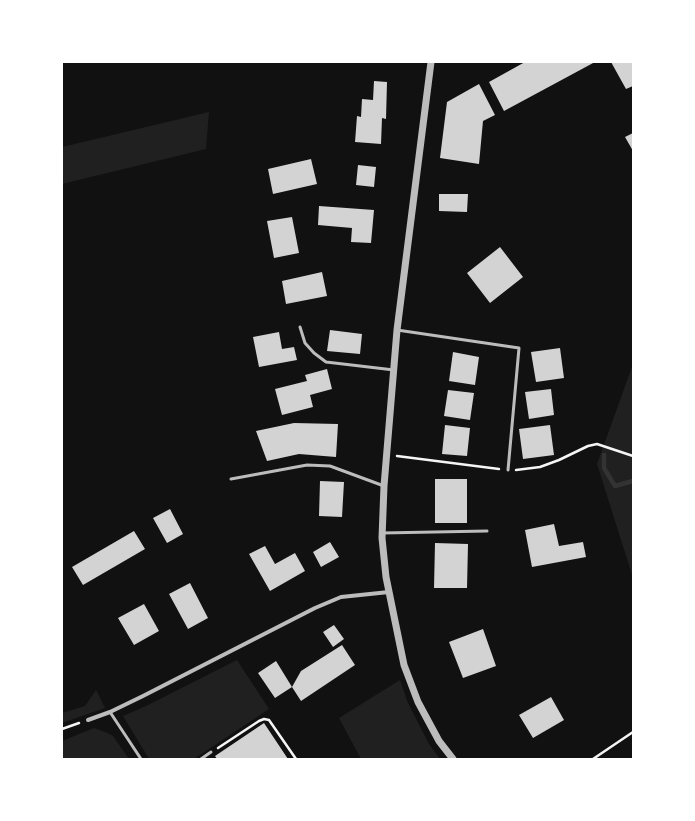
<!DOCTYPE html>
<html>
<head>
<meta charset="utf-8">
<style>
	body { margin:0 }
	#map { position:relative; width:695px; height:821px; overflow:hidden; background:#111; font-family:Cabin,sans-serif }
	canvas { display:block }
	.frame { position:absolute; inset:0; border:63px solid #fff; pointer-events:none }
</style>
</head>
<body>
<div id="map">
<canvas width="695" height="821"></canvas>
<div class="frame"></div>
</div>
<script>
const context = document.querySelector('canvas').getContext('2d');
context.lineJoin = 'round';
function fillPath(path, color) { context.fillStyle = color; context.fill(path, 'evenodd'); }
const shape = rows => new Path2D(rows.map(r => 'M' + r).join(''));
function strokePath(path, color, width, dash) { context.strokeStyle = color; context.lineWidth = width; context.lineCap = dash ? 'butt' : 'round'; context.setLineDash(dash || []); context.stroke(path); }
fillPath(shape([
	[209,112,206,149,62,184,62,147],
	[633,364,633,578,597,464],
	[237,660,269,709,194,759,149,759,123,716,146,706],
	[400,680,408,703,429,744,440,759,361,759,339,718],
	[96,690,105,708,62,723,62,713,85,706],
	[94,728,105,732,113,736,129,759,62,759,62,741]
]), '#202020');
strokePath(shape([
	[604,455,604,468,615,486,633,481]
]), '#333', 4.5);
fillPath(shape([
	[525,62,595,62,504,111,489,82],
	[611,62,633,62,633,86,626,89],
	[374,81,387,82,386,119,382,118,381,144,355,142,357,116,361,117,362,99,373,100],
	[479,84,495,115,483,121,479,164,440,158,447,102],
	[633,133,633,151,625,137],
	[311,159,317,184,273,194,268,169],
	[358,165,376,167,374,187,356,185],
	[439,194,468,194,467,212,439,211],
	[319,206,374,210,371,243,351,242,352,228,318,225],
	[292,217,299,253,274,258,267,221],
	[500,247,523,277,490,303,467,273],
	[322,272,327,296,286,304,282,281],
	[330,330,362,334,360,354,327,351],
	[279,332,282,349,294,347,297,360,259,367,253,337],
	[560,348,564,378,536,382,531,352],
	[453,352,479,357,475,385,449,381],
	[327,369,332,389,310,395,313,407,282,415,275,389,307,381,305,375],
	[551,389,554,415,529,419,525,392],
	[448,390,474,393,470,420,444,416],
	[294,423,338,424,336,457,299,454,267,461,256,431],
	[445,425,470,428,467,456,442,454],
	[550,425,554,455,523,459,519,429],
	[435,479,467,479,467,523,435,523],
	[320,481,344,482,342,517,319,516],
	[170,509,183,534,167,543,153,518],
	[554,524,559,546,583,542,586,557,532,567,525,530],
	[134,531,145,549,83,585,72,567],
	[330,542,339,557,321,567,313,552],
	[435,543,468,544,467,588,434,588],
	[265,546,275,564,295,553,305,571,270,591,249,554],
	[190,583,208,618,188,629,169,594],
	[144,604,159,631,134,645,118,618],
	[334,625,344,639,333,647,323,632],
	[483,629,496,666,463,678,449,642],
	[342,645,355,665,301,701,292,687,301,671],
	[276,661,292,687,275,698,258,673],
	[551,697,564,720,533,738,519,715],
	[264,723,288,759,217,759,215,756]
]), '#d3d3d3');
strokePath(shape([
	[397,456,499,469],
	[516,470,540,467,559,460,588,446,597,444,633,456],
	[62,729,79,723],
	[218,748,259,721,264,719,269,720,296,759],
	[593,759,633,732]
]), '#f5f5f5', 2.5);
strokePath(shape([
	[300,327,305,343,314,353,326,362,394,370],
	[397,330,519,348,508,470],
	[231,479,307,465,330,466,384,486],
	[382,533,487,531],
	[110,712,141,759],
	[201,759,211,752]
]), '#bcbcbc', 3);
strokePath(shape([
	[88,720,110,712,143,696,315,608,341,597,389,592]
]), '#bcbcbc', 4);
strokePath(shape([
	[431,62,397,330,384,486,382,538,386,577,404,665,418,702,439,741,453,759]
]), '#bcbcbc', 7);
</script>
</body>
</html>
